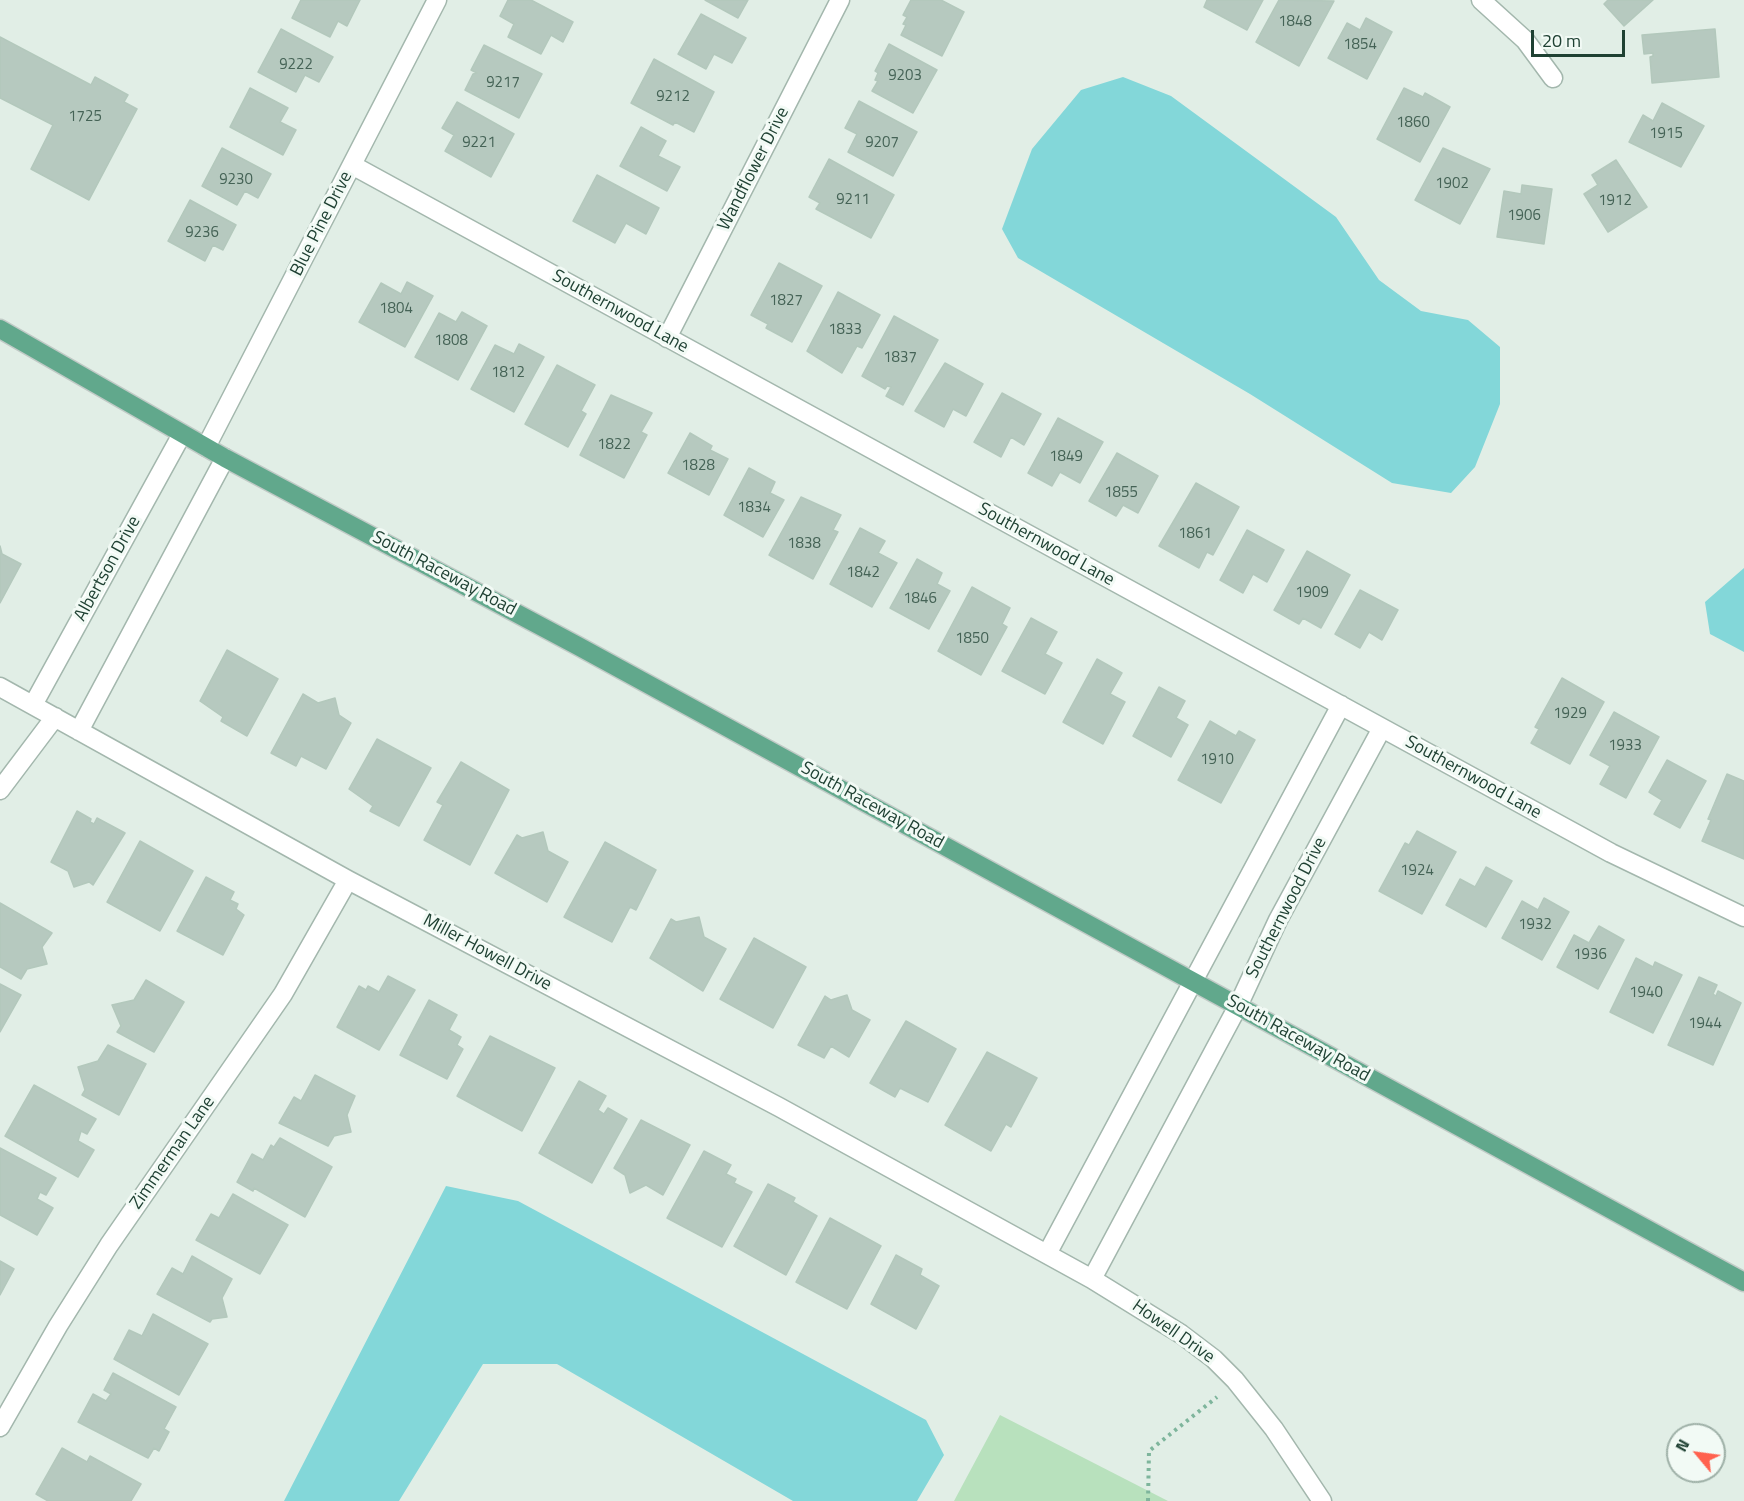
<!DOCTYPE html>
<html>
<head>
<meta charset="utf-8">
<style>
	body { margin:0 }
	#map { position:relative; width:1744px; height:1501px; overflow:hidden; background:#e1eee6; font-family:"Titillium Web",sans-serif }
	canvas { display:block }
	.north { position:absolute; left:1666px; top:1423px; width:60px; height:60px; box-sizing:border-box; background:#f2faf5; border:2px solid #9eb0a7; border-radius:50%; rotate:299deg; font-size:16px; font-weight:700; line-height:24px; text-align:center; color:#1f4133 }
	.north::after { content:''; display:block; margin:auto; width:21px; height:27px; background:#ff614e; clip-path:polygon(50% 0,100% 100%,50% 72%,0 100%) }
	.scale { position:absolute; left:1531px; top:30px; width:94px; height:27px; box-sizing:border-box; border:3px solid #1f4133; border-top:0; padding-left:8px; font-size:18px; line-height:21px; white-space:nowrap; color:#1f4133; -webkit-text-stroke:4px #f2faf5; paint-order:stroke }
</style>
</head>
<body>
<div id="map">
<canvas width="1744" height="1501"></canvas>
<div class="north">N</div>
<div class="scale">20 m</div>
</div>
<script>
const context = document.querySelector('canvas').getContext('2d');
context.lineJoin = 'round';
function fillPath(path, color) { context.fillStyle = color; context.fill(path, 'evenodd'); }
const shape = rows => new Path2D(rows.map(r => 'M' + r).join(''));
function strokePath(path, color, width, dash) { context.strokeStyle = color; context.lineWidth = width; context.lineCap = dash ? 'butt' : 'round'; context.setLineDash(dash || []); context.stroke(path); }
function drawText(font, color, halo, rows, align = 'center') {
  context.font = font + ' "Titillium Web",sans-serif'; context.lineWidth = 6; context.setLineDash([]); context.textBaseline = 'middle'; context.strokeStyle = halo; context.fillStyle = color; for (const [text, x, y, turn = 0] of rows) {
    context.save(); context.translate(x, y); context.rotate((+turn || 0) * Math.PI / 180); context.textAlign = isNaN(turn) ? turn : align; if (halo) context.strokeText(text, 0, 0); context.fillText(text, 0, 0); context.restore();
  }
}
fillPath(shape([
	[1000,1415,1168,1501,954,1501]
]), '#b8e1bd');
fillPath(shape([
	[1123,77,1171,96,1336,217,1379,280,1421,311,1468,320,1500,347,1500,404,1475,467,1451,493,1392,483,1250,394,1018,258,1002,229,1032,149,1081,90],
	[1744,568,1744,652,1710,634,1705,602],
	[446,1186,518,1201,926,1420,944,1455,917,1501,793,1501,557,1364,483,1364,399,1501,284,1501]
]), '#83d7d9');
const building = shape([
	[301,0,360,0,347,26,338,21,330,37,292,18,301,0],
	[508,0,531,0,573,22,563,42,551,35,541,54,508,37,514,24,500,16,508,0],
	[705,0,748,0,738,18,705,0],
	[911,0,941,0,964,12,942,56,901,35,906,25,903,24,907,17,903,15,911,0],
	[1207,0,1263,0,1247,30,1204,7,1207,0],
	[1279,0,1334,1,1299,66,1256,42,1279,0],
	[1608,0,1653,0,1624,26,1604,4,1608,0],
	[701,14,746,38,732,63,714,54,706,69,678,54,701,14],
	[1366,18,1392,32,1367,79,1328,58,1347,23,1360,30,1366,18],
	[281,29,333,57,319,82,305,75,296,92,258,72,281,29],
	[1715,29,1719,77,1652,83,1650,57,1653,56,1653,53,1644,54,1642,35,1715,29],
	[0,37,91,85,95,77,128,95,124,102,137,109,89,200,31,169,53,125,0,98,0,37],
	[889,44,937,70,913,113,872,91,878,81,875,80,878,73,875,71,889,44],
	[484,45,542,74,519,118,465,90,473,74,477,73,471,70,484,45],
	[654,59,714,92,694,132,675,122,673,125,631,103,654,59],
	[250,88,288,108,280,122,296,130,283,155,230,127,250,88],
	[1404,88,1423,97,1425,93,1450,107,1420,162,1377,139,1404,88],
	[859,101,917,132,893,176,848,152,857,134,845,128,859,101],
	[457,102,514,134,491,177,445,151,454,135,442,128,457,102],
	[1662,103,1704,126,1681,167,1629,142,1643,115,1653,121,1662,103],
	[641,127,666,141,658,156,680,167,667,191,620,166,641,127],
	[222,148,271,174,258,198,245,191,237,205,202,186,222,148],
	[1443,148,1490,169,1460,224,1415,200,1443,148],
	[829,159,894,195,871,238,816,209,820,203,809,197,829,159],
	[1616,160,1647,207,1608,232,1584,194,1598,185,1592,175,1616,160],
	[597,175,659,208,646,234,626,223,615,243,573,221,597,175],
	[1522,185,1552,189,1544,244,1497,237,1504,191,1521,194,1522,185],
	[190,200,236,225,223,250,213,245,205,261,168,241,190,200],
	[779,263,822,286,792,342,766,328,768,324,751,315,779,263],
	[407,282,433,296,405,347,359,322,381,283,401,294,407,282],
	[838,292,880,315,862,348,857,346,842,373,807,351,838,292],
	[462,312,487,326,458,380,415,357,439,313,456,322,462,312],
	[894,316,938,340,903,405,886,396,891,387,887,386,885,389,862,376,894,316],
	[519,344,544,357,514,412,471,389,495,345,514,354,519,344],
	[945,363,983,384,966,416,953,409,944,427,915,411,945,363],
	[557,365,595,385,581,411,586,414,568,447,525,424,557,365],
	[1002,393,1041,414,1024,445,1011,437,1001,457,974,442,1002,393],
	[611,395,652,413,641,432,647,435,624,478,580,455,611,395],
	[1058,418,1103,442,1080,483,1060,472,1052,486,1028,473,1058,418],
	[690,433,712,446,710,450,728,459,709,495,668,473,690,433],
	[1117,453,1158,476,1138,513,1123,505,1116,516,1089,501,1117,453],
	[749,468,775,482,770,493,784,500,763,537,724,515,749,468],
	[1196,483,1239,507,1213,555,1207,552,1199,568,1159,546,1196,483],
	[801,497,841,515,833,530,838,532,813,579,769,555,801,497],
	[860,528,885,541,878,553,897,563,872,607,830,584,860,528],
	[1247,530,1284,550,1267,582,1253,574,1243,593,1220,580,1247,530],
	[0,546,2,554,21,564,0,603,0,546],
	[1307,551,1350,575,1321,628,1303,618,1299,624,1274,610,1307,551],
	[917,559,942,573,937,584,950,591,929,629,890,608,917,559],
	[972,587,1010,608,1002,624,1007,627,981,675,938,651,972,587],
	[1360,590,1398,610,1382,640,1369,632,1360,648,1335,634,1360,590],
	[1031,618,1057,632,1045,654,1062,663,1045,694,1002,671,1031,618],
	[227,650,278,679,247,736,221,721,223,717,200,701,227,650],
	[1097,659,1122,673,1110,694,1125,702,1103,744,1063,722,1097,659],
	[1562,678,1604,702,1570,764,1531,743,1539,729,1535,727,1562,678],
	[1159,687,1185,701,1176,718,1188,725,1171,757,1133,736,1159,687],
	[303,694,318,703,335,698,339,715,351,723,326,769,301,756,296,766,271,753,303,694],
	[1614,712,1659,737,1626,798,1600,784,1610,766,1590,755,1614,712],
	[1210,721,1236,736,1239,731,1255,740,1221,803,1178,780,1210,721],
	[377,739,431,768,399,826,370,811,373,806,349,789,377,739],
	[1667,760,1706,781,1680,828,1654,814,1662,800,1649,792,1667,760],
	[461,762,509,790,470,865,424,840,443,805,437,802,461,762],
	[1727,774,1744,781,1744,859,1702,841,1711,820,1708,819,1727,774],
	[77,811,91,819,90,822,94,824,97,818,125,833,93,885,89,882,74,887,68,871,51,862,77,811],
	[1417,831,1456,852,1422,914,1379,891,1405,843,1409,845,1417,831],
	[543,832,548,851,568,862,547,902,495,873,517,835,522,838,543,832],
	[140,841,193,871,160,931,107,902,140,841],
	[605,842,656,870,636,910,630,907,612,942,564,917,605,842],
	[1486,867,1512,881,1486,927,1446,905,1460,879,1475,887,1486,867],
	[206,877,234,892,230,900,238,904,236,909,244,915,223,955,177,931,206,877],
	[1544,898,1569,912,1542,960,1502,938,1522,901,1538,910,1544,898],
	[0,903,52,933,42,947,47,964,27,969,21,979,0,967,0,903],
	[699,917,704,937,726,949,703,991,650,958,671,919,676,922,699,917],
	[1599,926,1624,940,1598,989,1557,967,1574,935,1589,943,1599,926],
	[754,938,806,967,773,1028,720,999,754,938],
	[1636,958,1653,967,1655,962,1682,975,1653,1033,1610,1012,1636,958],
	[388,976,415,990,379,1050,337,1027,359,986,366,990,368,986,379,992,388,976],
	[1699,977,1717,985,1713,994,1716,996,1718,991,1741,1003,1713,1065,1668,1045,1699,977],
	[146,980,184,1002,154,1052,117,1032,121,1026,112,1005,134,1000,146,980],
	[0,984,21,995,0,1032,0,984],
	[847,995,852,1010,870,1020,849,1057,831,1046,824,1058,798,1045,825,996,831,1000,847,995],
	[429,1000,457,1015,449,1030,461,1037,457,1045,463,1049,447,1079,400,1055,429,1000],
	[906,1021,956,1049,928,1102,900,1088,895,1097,870,1083,906,1021],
	[490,1036,555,1068,522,1131,457,1096,490,1036],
	[108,1045,146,1064,119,1115,82,1095,85,1090,78,1067,98,1061,108,1045],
	[987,1052,1037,1078,1011,1127,1006,1124,991,1151,945,1125,987,1052],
	[315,1075,355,1096,347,1115,351,1132,334,1136,328,1146,279,1123,294,1097,301,1101,315,1075],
	[579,1081,606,1096,598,1110,604,1114,608,1108,627,1119,592,1183,539,1153,579,1081],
	[34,1085,96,1119,87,1134,81,1131,78,1141,94,1150,78,1177,5,1136,34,1085],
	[641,1120,690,1145,663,1195,646,1185,630,1193,625,1175,614,1168,641,1120],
	[280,1138,332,1167,305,1217,254,1188,253,1191,237,1182,252,1154,263,1160,271,1145,274,1147,280,1138],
	[0,1148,56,1178,46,1195,40,1192,37,1199,53,1208,37,1235,0,1215,0,1148],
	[704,1151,731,1165,726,1174,736,1179,734,1183,752,1192,722,1247,667,1218,704,1151],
	[768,1184,795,1198,793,1202,817,1216,786,1275,734,1246,768,1184],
	[233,1194,288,1225,260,1274,196,1240,211,1214,219,1218,233,1194],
	[830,1218,881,1246,847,1309,796,1282,830,1218],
	[896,1255,922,1269,920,1275,939,1286,916,1329,871,1304,896,1255],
	[192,1256,232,1279,222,1298,227,1317,212,1319,210,1322,157,1294,172,1268,183,1274,192,1256],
	[0,1261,14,1269,0,1295,0,1261],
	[153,1314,208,1344,179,1395,114,1359,129,1330,142,1336,153,1314],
	[113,1373,176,1407,164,1429,169,1432,159,1451,154,1448,148,1458,78,1422,93,1394,106,1401,111,1394,104,1390,113,1373],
	[62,1448,87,1462,90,1456,141,1484,131,1501,48,1501,36,1494,62,1448]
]);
fillPath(building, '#b6c9bf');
strokePath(building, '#b3c8bc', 1.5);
const minor = shape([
	[1481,0,1525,40,1553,78],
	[352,165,1611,853,1744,917],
	[667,338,840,0],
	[206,447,437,0],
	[0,687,348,880,779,1107,1092,1279,1181,1334,1214,1359,1235,1380,1274,1429,1322,1501],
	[33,705,182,434],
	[79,731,225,458],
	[0,790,55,717],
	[1047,1254,1341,705],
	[1092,1279,1238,1006,1278,920,1382,728],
	[0,1427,58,1326,109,1245,283,994,348,880]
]);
const major = shape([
	[0,329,225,458,578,646,1744,1282]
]);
strokePath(minor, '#a3b7ad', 21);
strokePath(major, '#c0cac6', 21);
strokePath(shape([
	[1148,1501,1149,1451,1217,1397]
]), '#7eb59c', 4, [3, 4.5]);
strokePath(minor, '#fff', 18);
strokePath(major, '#61a88c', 18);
drawText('15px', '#456356', null, [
	["1848",1295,22],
	["1854",1360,45],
	["9222",296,65],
	["9203",905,76],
	["9217",503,83],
	["9212",673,97],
	["1725",85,117],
	["1860",1413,123],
	["1915",1666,134],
	["9221",479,143],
	["9207",882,143],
	["9230",236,180],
	["1902",1452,184],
	["9211",853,200],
	["1912",1615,201],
	["1906",1524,216],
	["9236",202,233],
	["1827",786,301],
	["1804",396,309],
	["1833",845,330],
	["1808",451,341],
	["1837",900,358],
	["1812",508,373],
	["1822",614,445],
	["1849",1066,457],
	["1828",698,466],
	["1855",1121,493],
	["1834",754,508],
	["1861",1195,534],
	["1838",804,544],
	["1842",863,573],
	["1909",1312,593],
	["1846",920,599],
	["1850",972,639],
	["1929",1570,714],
	["1933",1625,746],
	["1910",1217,760],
	["1924",1417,871],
	["1932",1535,925],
	["1936",1590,955],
	["1940",1646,993],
	["1944",1705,1024]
]);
drawText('18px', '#1f4133', '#f2faf5', [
	["Wandflower Drive",754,169,-63],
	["Blue Pine Drive",322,224,-63],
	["Southernwood Lane",620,312,29],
	["Southernwood Lane",1046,545,29],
	["Albertson Drive",108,569,-61],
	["South Raceway Road",444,574,28],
	["Southernwood Lane",1473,778,29],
	["South Raceway Road",872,806,29],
	["Southernwood Drive",1287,908,-63],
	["Miller Howell Drive",487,953,28],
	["South Raceway Road",1298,1039,29],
	["Zimmerman Lane",173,1153,-55],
	["Howell Drive",1173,1332,35]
]);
</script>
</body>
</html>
